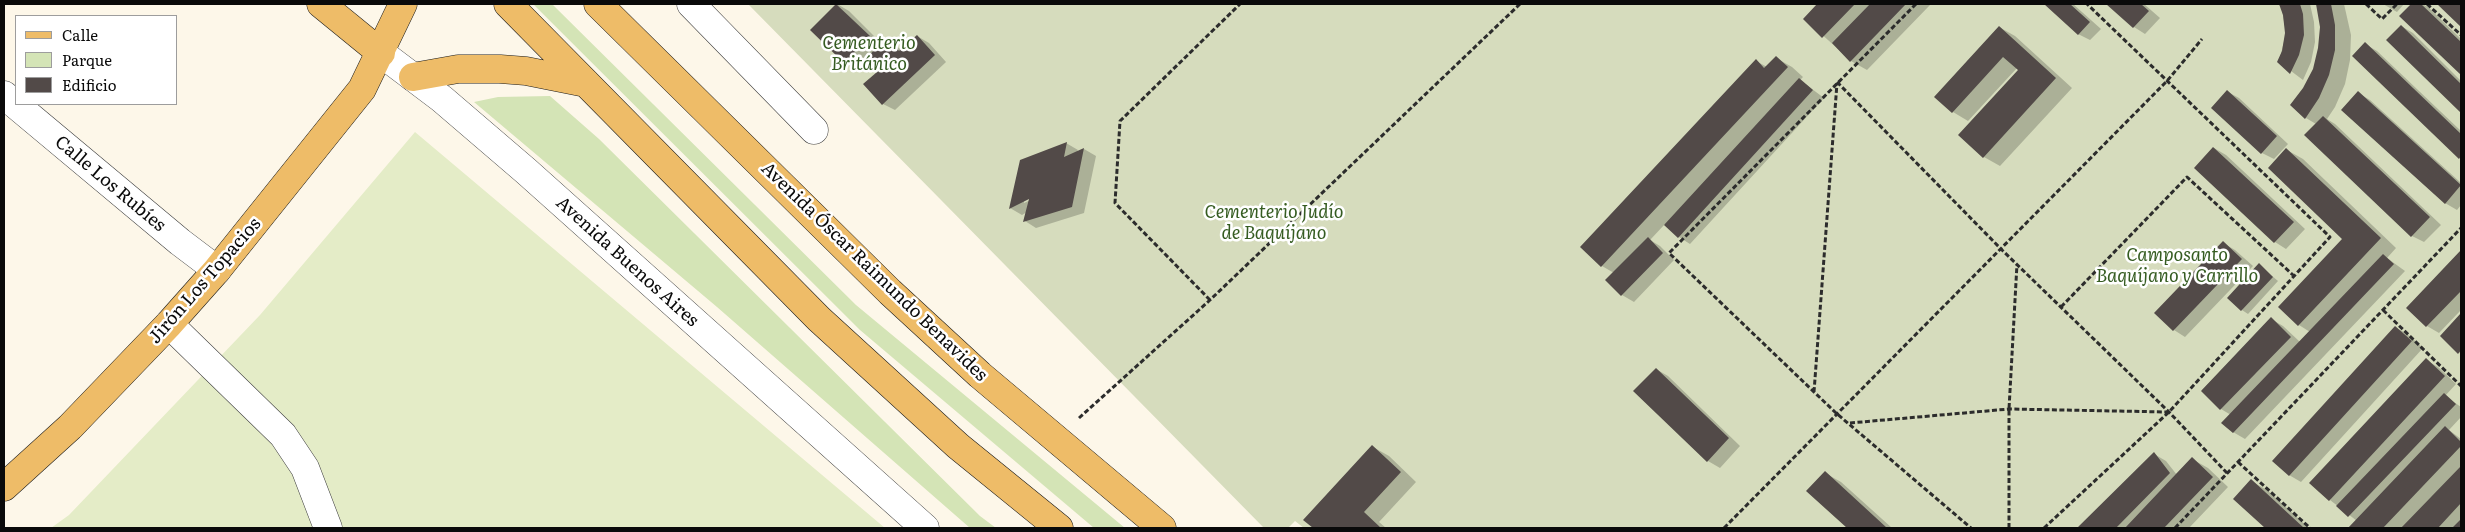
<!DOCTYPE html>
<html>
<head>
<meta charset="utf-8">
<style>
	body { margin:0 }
	#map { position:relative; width:2465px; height:532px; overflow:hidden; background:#fdf7e9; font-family:Literata,serif }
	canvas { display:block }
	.frame { position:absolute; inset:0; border:5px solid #0a0a0a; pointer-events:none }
	.legend { position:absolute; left:15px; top:15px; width:162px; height:90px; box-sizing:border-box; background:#fff; border:1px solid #9d9d9d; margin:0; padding:6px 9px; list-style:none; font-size:15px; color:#0a0a0a }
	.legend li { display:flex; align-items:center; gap:10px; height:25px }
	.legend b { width:25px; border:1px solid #9d9d9d }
</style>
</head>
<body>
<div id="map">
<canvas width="2465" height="532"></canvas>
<div class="frame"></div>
<ul class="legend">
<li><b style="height:6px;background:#eebc68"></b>Calle</li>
<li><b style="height:14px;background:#d4e4b6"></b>Parque</li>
<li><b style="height:14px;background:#524a48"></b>Edificio</li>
</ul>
</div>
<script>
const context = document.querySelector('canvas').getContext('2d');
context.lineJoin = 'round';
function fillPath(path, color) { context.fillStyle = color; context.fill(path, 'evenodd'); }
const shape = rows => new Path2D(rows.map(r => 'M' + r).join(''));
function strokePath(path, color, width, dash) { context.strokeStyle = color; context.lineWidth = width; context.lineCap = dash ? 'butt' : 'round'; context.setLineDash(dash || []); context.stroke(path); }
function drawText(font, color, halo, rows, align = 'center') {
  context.font = font + ' Literata,serif'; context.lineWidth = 5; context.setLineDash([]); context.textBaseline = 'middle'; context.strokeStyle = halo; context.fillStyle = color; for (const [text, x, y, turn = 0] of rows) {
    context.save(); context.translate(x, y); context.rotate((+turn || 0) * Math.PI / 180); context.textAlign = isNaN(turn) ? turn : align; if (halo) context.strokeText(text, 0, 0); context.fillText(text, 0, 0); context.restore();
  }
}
fillPath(shape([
	[533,4,552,4,856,305,1125,528,1094,528,860,330],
	[550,96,599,139,980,516,996,528,970,528,717,307,474,102,498,97]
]), '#d4e4b6');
fillPath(shape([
	[748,4,2461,4,2461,528,1304,528,1295,521,1288,528,1264,528]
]), '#d6dcbd');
fillPath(shape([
	[415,132,885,528,51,528,69,515,260,315]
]), '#e4ecc7');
fillPath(shape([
	[837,4,849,11,882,44,887,40,902,50,917,36,929,43,946,62,895,110,883,104,878,72,866,59,856,69,845,62,812,30],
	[1819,4,1931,4,1867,70,1851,61,1805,19],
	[2046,4,2073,4,2101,29,2090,40,2078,34],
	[2108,4,2144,4,2160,18,2145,34,2134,27],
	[2281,4,2310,4,2314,22,2315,42,2311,62,2303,80,2279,62,2286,33],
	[2317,4,2344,4,2351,35,2350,60,2345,84,2335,107,2327,119,2335,124,2441,225,2424,242,2412,236,2316,124,2306,118,2304,89,2314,69,2319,48,2321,26],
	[2383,4,2404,4,2397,12],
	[2412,4,2422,4,2428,7,2461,39,2461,74,2401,16],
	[2401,26,2413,33,2461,81,2461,111,2388,40],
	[1999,27,2015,36,2072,88,2000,166,1984,157,1960,135,2019,70,2017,68,1968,121,1953,112],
	[2365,44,2377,51,2461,131,2461,158],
	[1776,58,1792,67,1803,77,1800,80,1824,98,1690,244,1679,237,1665,224,1650,240,1660,246,1674,260,1634,302,1622,295,1614,273,1602,266,1582,247,1756,61,1767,67],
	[2228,92,2239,98,2288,144,2274,159,2262,153],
	[2358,93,2370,100,2461,183,2461,205,2457,210,2445,203],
	[1066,143,1078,150,1077,152,1084,149,1096,156,1084,213,1036,228,1025,221,1027,212,1022,215,1010,208],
	[1034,196,1035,198,1024,203,1024,200],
	[2214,148,2226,155,2305,229,2286,249,2275,242,2195,168],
	[2287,150,2303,159,2396,248,2387,258,2405,271,2245,439,2233,432,2231,415,2221,409,2202,390,2271,319,2283,326,2300,342,2310,332,2299,325,2344,239],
	[2223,243,2235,250,2253,266,2185,337,2174,330],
	[2461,252,2461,310,2439,333,2427,326,2408,308],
	[2259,265,2278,281,2248,314,2242,310],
	[2461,315,2461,354,2442,336],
	[2395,327,2407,334,2423,348,2301,482,2289,475],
	[2426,360,2438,367,2456,384,2445,396,2461,407,2461,417,2449,430,2461,439,2461,528,2351,528,2357,521,2330,500],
	[1656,369,1668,376,1740,446,1720,468,1708,461,1635,391],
	[1373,447,1389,456,1416,482,1379,522,1386,528,1314,528,1305,520],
	[2154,454,2166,461,2177,475,2192,459,2208,468,2228,487,2189,528,2078,528],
	[1825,473,1841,482,1892,528,1849,528,1808,491],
	[2251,481,2267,490,2309,528,2267,528,2235,499]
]), '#0003');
fillPath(shape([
	[836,4,870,36,844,63,810,30],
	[1817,4,1855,4,1822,38,1803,19],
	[1870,4,1906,4,1850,62,1832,43],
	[2044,4,2070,4,2090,22,2078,35],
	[2106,4,2141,4,2149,11,2133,28],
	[2279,4,2300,4,2303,14,2304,35,2299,55,2290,74,2277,62,2282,51,2285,33,2283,15],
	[2316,4,2331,4,2335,25,2335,50,2329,75,2319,98,2305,119,2290,105,2303,88,2313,69,2318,48,2320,27],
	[2411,4,2421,4,2461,42,2461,75,2399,16],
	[2437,4,2461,4,2461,27],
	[2401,25,2461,84,2461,113,2386,40],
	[1999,26,2056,78,1983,158,1958,135,2018,70,2003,57,1952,113,1934,97],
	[917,35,935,55,882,105,863,84,877,72,865,59,887,38,899,51],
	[2365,42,2461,134,2461,156,2459,159,2352,56],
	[1776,56,1788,67,1601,267,1580,247,1756,59,1764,68],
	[1799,78,1813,90,1678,238,1664,225],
	[2227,90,2277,136,2261,154,2211,108],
	[2358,91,2461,185,2445,204,2341,110],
	[2323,116,2430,217,2411,237,2304,135],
	[1067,142,1064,157,1084,148,1072,207,1023,222,1029,199,1009,209,1020,160],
	[2213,147,2294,222,2274,243,2194,168],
	[2286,148,2381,238,2298,326,2278,307,2342,239,2268,168],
	[1648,237,1663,253,1621,296,1605,280],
	[2223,241,2242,259,2173,331,2154,313],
	[2461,250,2461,291,2426,327,2406,308],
	[2383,254,2394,264,2233,433,2221,423],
	[2259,263,2273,277,2241,311,2227,298],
	[2461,313,2461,350,2458,354,2440,336],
	[2271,317,2291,337,2220,410,2201,391],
	[2395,326,2412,341,2289,476,2272,461],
	[2426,358,2445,376,2329,501,2309,483],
	[1656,368,1729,438,1707,462,1633,391],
	[2444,393,2456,404,2348,517,2336,506],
	[2445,426,2461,442,2461,446,2383,528,2348,528],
	[1372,445,1401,472,1364,512,1381,528,1313,528,1303,520],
	[2154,452,2170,473,2116,528,2077,528],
	[2192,457,2213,477,2164,528,2125,528],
	[2461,466,2461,503,2438,528,2401,528],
	[1825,471,1887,528,1847,528,1806,491],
	[2251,479,2304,528,2265,528,2233,499],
	[2461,519,2461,528,2452,528]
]), '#524a48');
const minor = shape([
	[691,4,814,130],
	[381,53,442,99,526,171,925,528],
	[4,95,180,242,217,270],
	[169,324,283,435,305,468,328,528]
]);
const major = shape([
	[321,4,381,53],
	[508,4,819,319,958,446,1059,528],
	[598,4,890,292,980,375,1162,528],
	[413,77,458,69,500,69,526,71,586,83],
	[4,487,70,427,169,324,217,270,362,89,403,4]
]);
strokePath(minor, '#3d3d3d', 29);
strokePath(major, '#1b1b1b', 29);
strokePath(shape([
	[1916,4,1669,253,1836,413,1971,528],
	[2366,4,2382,19,2397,4],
	[2427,4,2461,35],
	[1837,82,2002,250,2169,412,2227,473],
	[1210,300,1115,203,1120,121,1240,4],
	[2061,307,2187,177,2293,275],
	[2383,310,2461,386],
	[1814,392,1837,83],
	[1079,418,1210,300,1520,4],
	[1850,423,2009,409,2168,412],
	[2238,462,2310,528],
	[1724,528,2167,81,2202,39],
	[2009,528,2009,409,2017,264],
	[2044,528,2169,412,2330,237,2087,4],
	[2175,528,2461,228]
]), '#2c2c2c', 3, [5, 2.5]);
strokePath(minor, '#fff', 28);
strokePath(major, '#eebc68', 28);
drawText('italic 18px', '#355c21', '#fff', [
	["Cementerio",869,44],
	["Británico",869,65],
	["Cementerio Judío",1274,213],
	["de Baquíjano",1274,234],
	["Camposanto",2177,256],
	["Baquíjano y Carrillo",2177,277]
]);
drawText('18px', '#0a0a0a', '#fff', [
	["Calle Los Rubíes",110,184,40],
	["Avenida Buenos Aires",627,262,42],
	["Avenida Óscar Raimundo Benavides",874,272,44],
	["Jirón Los Topacios",205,281,-49]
]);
</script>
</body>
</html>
